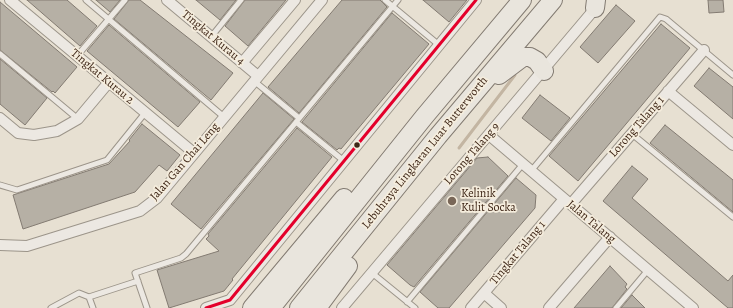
<!DOCTYPE html>
<html>
<head>
<meta charset="utf-8">
<style>
	body { margin:0 }
	canvas { display:block; background:#e7e0d2 }
</style>
</head>
<body>
<canvas width="733" height="308"></canvas>
<script>
const context = document.querySelector('canvas').getContext('2d');
context.lineJoin = 'round';
const shape = rows => new Path2D(rows.map(r => 'M' + r).join(''));
function strokePath(path, color, width, dash) { context.strokeStyle = color; context.lineWidth = width; context.lineCap = dash ? 'butt' : 'round'; context.setLineDash(dash || []); context.stroke(path); }
function fillPath(path, color) { context.fillStyle = color; context.fill(path, 'evenodd'); }
function drawText(font, color, halo, rows, align = 'center') {
  context.font = font + ' Alegreya,serif'; context.lineWidth = 3.5; context.setLineDash([]); context.textBaseline = 'middle'; context.strokeStyle = halo; context.fillStyle = color; for (const [text, x, y, turn = 0] of rows) {
    context.save(); context.translate(x, y); context.rotate((+turn || 0) * Math.PI / 180); context.textAlign = isNaN(turn) ? turn : align; if (halo) context.strokeText(text, 0, 0); context.fillText(text, 0, 0); context.restore();
  }
}
strokePath(shape([
	[459,148,515,75]
]), '#c3b5a2', 3);
const building = shape([
	[27,0,67,0,97,26,80,46,27,0],
	[96,0,120,0,110,12,96,0],
	[129,0,140,0,233,73,211,100,114,19,129,0],
	[196,0,236,0,220,20,196,0],
	[245,0,286,0,248,46,225,26,245,0],
	[342,0,380,0,387,7,299,113,268,87,342,0],
	[423,0,467,0,449,22,423,0],
	[708,0,723,0,724,12,709,13,708,0],
	[0,2,77,67,55,93,53,91,52,92,0,50,0,2],
	[616,5,635,21,598,63,580,47,616,5],
	[392,13,429,44,341,149,339,148,337,150,302,122,392,13],
	[661,24,690,48,578,181,549,156,661,24],
	[109,25,200,102,178,127,87,51,109,25],
	[0,59,47,98,25,125,0,104,0,59],
	[709,68,733,87,733,119,694,86,709,68],
	[263,93,294,119,201,229,171,204,263,93],
	[540,95,570,118,551,141,522,118,540,95],
	[142,124,180,155,167,171,159,165,135,192,23,229,13,195,109,164,130,141,129,140,142,124],
	[665,125,733,180,733,212,650,143,665,125],
	[297,128,332,157,232,279,233,280,224,291,169,308,157,270,219,251,206,239,209,236,208,234,297,128],
	[488,157,508,176,414,287,410,285,387,265,477,158,488,157],
	[632,166,648,179,632,198,728,281,733,275,733,308,728,308,603,201,632,166],
	[516,178,536,195,535,208,449,308,438,308,420,292,516,178],
	[610,266,627,284,625,287,627,289,612,308,574,308,610,266],
	[632,295,645,308,621,308,632,295]
]);
fillPath(building, '#b6b0a5');
strokePath(building, '#837b72', 1);
const lane = shape([
	[86,0,224,117],
	[385,0,439,45],
	[211,37,241,0],
	[0,54,78,119],
	[77,56,125,0],
	[254,81,299,118],
	[296,122,344,161],
	[632,134,733,217],
	[531,171,660,17,666,19,733,75],
	[0,185,17,190,107,160,145,113],
	[372,273,415,308],
	[89,297,138,281],
	[407,302,523,164],
	[51,308,79,293,89,297,93,308],
	[147,308,135,273,181,258,186,254,398,0],
	[616,308,648,270]
]);
const street = shape([
	[10,0,194,153],
	[167,0,258,76],
	[242,63,295,0],
	[668,91,733,145],
	[0,118,18,133,34,135,57,131,78,119,109,82],
	[489,135,693,308],
	[571,204,704,50],
	[0,245,27,246,140,211,157,198,322,0],
	[484,293,501,308],
	[206,308,230,300,476,0],
	[342,308,598,5],
	[471,308,564,199],
	[549,308,610,237]
]);
const highway = shape([
	[595,8,596,0],
	[499,75,523,57,530,57,537,61,544,71],
	[252,308,344,198],
	[271,308,424,117,522,0],
	[299,308,438,136,553,0],
	[317,308,348,266]
]);
strokePath(lane, '#9c958a', 7);
strokePath(street, '#9c958a', 12);
strokePath(highway, '#837b72', 20);
strokePath(lane, '#ece8e2', 5);
strokePath(street, '#ece8e2', 10);
strokePath(highway, '#e9e5dd', 18);
strokePath(shape([
	[206,308,230,300,476,0]
]), '#e4002b', 3);
for (const [x, y, r, color] of [
	[357,145,3.5,"#3e2617"],
	[452,201,5,"#796758"]
]) { const dot = new Path2D(); dot.arc(x, y, r, 0, 2 * Math.PI); context.fillStyle = color; context.fill(dot); strokePath(dot, '#f5eddd', 1.5); }
drawText('12px', '#3e2617', '#f5eddd', [
	["Tingkat Kurau 4",213,38,40],
	["Tingkat Kurau 2",102,77,40],
	["Lorong Talang 1",637,127,-49],
	["Lebuhraya Lingkaran Luar Butterworth",425,153,-51],
	["Lorong Talang 9",472,154,-49],
	["Jalan Gan Chai Leng",185,162,-49],
	["Jalan Talang",591,222,40],
	["Tingkat Talang 1",518,253,-50]
]);
drawText('12px', '#3e2617', '#f5eddd', [
	["Kelinik",461,194],
	["Kulit Socka",461,208]
], 'left');
</script>
</body>
</html>
